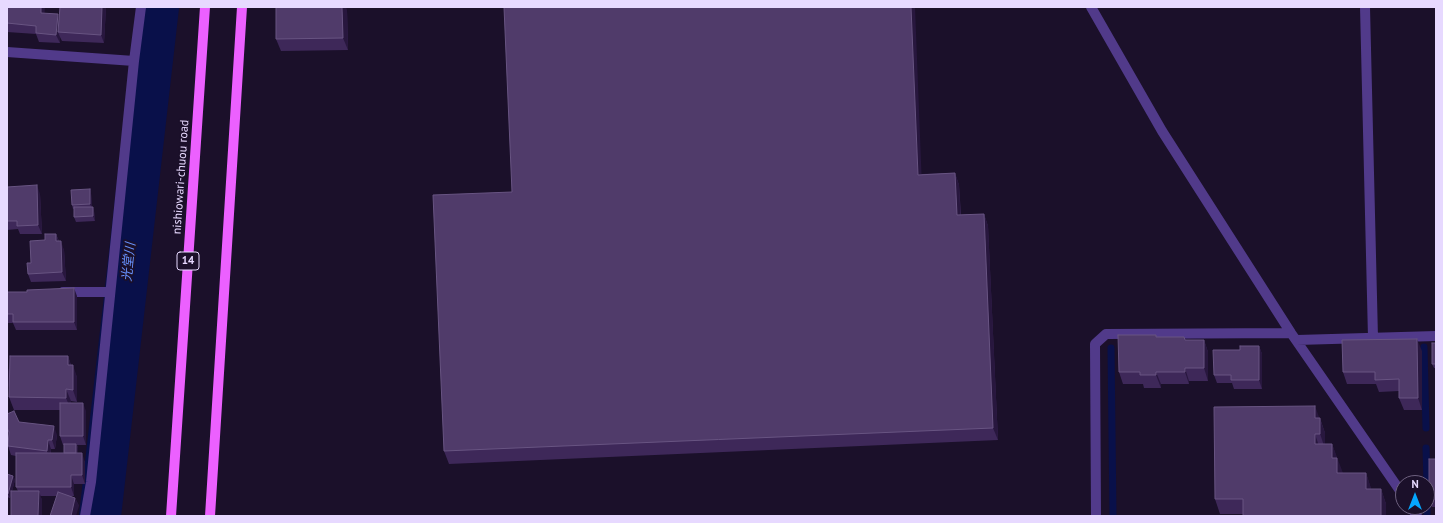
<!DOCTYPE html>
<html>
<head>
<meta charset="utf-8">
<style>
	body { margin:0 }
	#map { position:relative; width:1443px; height:523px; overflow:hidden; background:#1b102a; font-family:"PT Sans",sans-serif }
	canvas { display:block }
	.frame { position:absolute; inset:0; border:8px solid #e7d9ff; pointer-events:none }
	.north { position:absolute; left:1395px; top:475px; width:40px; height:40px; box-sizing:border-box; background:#1b102a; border:1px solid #6d607f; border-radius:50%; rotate:0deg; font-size:11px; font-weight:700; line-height:16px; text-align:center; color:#e7d9ff }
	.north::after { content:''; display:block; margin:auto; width:14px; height:18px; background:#05a7ff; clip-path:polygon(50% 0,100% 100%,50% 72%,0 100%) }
</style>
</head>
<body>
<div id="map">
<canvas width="1443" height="523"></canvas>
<div class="frame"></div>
<div class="north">N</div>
</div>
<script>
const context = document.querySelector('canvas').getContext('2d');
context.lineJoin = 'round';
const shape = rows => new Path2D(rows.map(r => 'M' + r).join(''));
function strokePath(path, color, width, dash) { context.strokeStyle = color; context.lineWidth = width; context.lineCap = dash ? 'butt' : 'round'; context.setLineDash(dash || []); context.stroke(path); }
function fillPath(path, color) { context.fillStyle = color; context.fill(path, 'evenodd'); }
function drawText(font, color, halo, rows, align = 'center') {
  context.font = font + ' "PT Sans","Noto Sans JP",sans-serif'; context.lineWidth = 3.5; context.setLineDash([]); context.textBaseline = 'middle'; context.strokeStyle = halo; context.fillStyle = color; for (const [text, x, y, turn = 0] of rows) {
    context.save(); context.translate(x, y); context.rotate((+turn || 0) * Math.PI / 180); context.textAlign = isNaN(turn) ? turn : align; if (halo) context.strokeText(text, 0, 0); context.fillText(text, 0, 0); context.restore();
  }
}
strokePath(shape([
	[1424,347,1426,428],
	[1111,348,1113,516],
	[1426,448,1427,483],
	[1427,494,1427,514]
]), '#09104a', 7);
strokePath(shape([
	[100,516,158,7]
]), '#09104a', 42);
strokePath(shape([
	[1091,7,1162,131,1291,333,1403,495],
	[1365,7,1373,338],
	[7,52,134,61],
	[63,292,110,292],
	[1297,340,1436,336],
	[1411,507,1417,516],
	[85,516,91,482,134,61,141,7],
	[1096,516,1095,344,1106,334,1291,333]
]), '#513a8a', 10);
strokePath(shape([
	[171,516,205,7],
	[210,516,242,7]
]), '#ec60ff', 10);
fillPath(shape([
	[7,7,45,14,59,19,60,7,106,7,104,43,62,41,60,37,60,43,39,42,36,34,7,32],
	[347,10,348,50,281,51,276,39],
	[955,173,959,185,961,215,984,214,988,226,998,440,449,464,444,451,922,174],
	[7,187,40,194,42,234,20,234,18,229,7,230],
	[90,189,91,193,92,207,94,211,95,221,76,222,74,217,74,209,73,209,72,205],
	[56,234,59,241,64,250,66,281,31,282,28,274,31,263,45,240],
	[7,292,77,296,77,330,16,330,13,323,7,323],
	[1156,337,1185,340,1204,340,1208,352,1208,381,1189,381,1189,384,1161,384,1161,388,1144,388,1143,384,1123,384,1119,372],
	[1436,343,1436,368,1434,368,1432,364],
	[1259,346,1262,354,1262,389,1234,389,1232,383,1217,383,1214,375,1240,350],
	[1422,351,1422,410,1404,410,1399,398,1399,391,1379,392,1376,384,1347,384,1343,372],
	[68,356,71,365,77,377,77,402,71,401,71,403,86,411,86,445,77,445,78,448,78,453,85,462,85,484,74,484,74,496,70,496,75,498,79,506,57,496,40,496,42,500,11,493,10,498,7,497,7,474,13,476,15,480,12,491,18,491,16,487,16,456,11,455,8,446,9,434,7,430,7,414,19,422,57,435,55,449,51,449,51,453,64,453,64,445,63,445,60,436,60,410,14,410,9,397],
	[1319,418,1320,418,1325,433,1325,444,1332,444,1342,473,1366,473,1371,489,1381,489,1386,504,1386,516,1243,516,1243,514,1220,514,1215,499],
	[1436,459,1436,507,1432,507,1429,499]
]), '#3e2859');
fillPath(shape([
	[41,7,45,7,44,22,41,13],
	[102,7,106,7,104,43,101,35],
	[342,7,346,7,347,10,348,50,343,38],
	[911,7,915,7,922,187,918,175],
	[58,14,61,23,58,32,60,37,60,43,56,35],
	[955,173,959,185,961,227,957,215],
	[37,185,40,194,42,234,38,225],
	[90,189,91,193,92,208,90,204],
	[93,207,94,211,95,221,93,216],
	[984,214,988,226,998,440,993,428],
	[56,234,59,242,56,241],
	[61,241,64,250,66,281,62,272],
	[74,288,77,296,77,330,74,322],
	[1417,339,1422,351,1422,410,1418,398],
	[1204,340,1208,352,1208,381,1204,368],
	[1259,346,1262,354,1262,389,1259,380],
	[68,356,72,369,68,365],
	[7,365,9,371,9,388,7,382],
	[73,365,77,377,77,402,73,390],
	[1185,368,1189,381,1189,384,1185,372],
	[1156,372,1161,384,1161,388,1156,375],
	[66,389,71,401,71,410,66,398],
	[83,403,86,411,86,445,83,436],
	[1315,406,1325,433,1325,449,1315,418],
	[54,426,57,435,55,449,52,440],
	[1315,434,1320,449,1315,444],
	[48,440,51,449,50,460,47,451],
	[76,444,78,448,78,458,76,453],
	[1332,444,1343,473,1343,488,1332,458],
	[82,453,85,462,85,484,82,475],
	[1366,473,1371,488,1371,504,1366,489],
	[71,475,74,484,74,496,71,487],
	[13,476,15,480,10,498,8,494],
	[1381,489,1386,504,1386,516,1381,516],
	[39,491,42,500,42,516,38,516],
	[75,498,79,506,76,516,71,516],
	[7,499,8,501,7,516]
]), '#28173e');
const building = shape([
	[7,7,41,7,41,13,58,14,56,35,36,33,36,26,7,23,7,7],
	[60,7,102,7,101,35,58,32,60,7],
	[276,7,342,7,343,38,276,39,276,7],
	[504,7,911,7,918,175,955,173,957,215,984,214,993,428,444,451,433,195,512,192,504,7],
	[37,185,38,225,17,226,17,221,7,221,7,187,37,185],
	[90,189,90,204,72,205,71,190,90,189],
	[74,207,93,207,93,216,74,217,74,207],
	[45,234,56,234,56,241,61,241,62,272,28,274,27,263,31,263,30,241,45,240,45,234],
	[74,288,74,322,13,322,13,314,7,314,7,292,27,292,27,290,74,288],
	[1118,335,1156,335,1156,337,1184,337,1185,340,1204,340,1204,368,1185,368,1185,372,1156,372,1156,375,1140,375,1140,372,1119,372,1118,335],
	[1417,339,1418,398,1399,398,1399,379,1375,380,1375,372,1343,372,1342,340,1417,339],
	[1432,343,1436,343,1436,364,1432,364,1432,343],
	[1240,346,1259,346,1259,380,1231,380,1231,375,1214,375,1213,350,1240,350,1240,346],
	[10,356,68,356,68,365,73,365,73,390,66,389,66,398,9,397,10,356],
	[60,403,83,403,83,436,60,436,60,403],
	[1315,406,1315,418,1320,418,1320,434,1315,434,1315,444,1332,444,1332,458,1337,458,1337,473,1366,473,1366,489,1381,489,1381,516,1243,516,1243,499,1215,499,1214,407,1315,406],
	[14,411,19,422,54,426,52,440,48,440,47,451,8,446,9,432,7,428,7,414,14,411],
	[64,444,76,444,76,453,64,453,64,444],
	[16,453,82,453,82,475,71,475,71,487,16,487,16,453],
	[1429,459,1436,459,1436,499,1429,499,1429,459],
	[7,474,13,476,8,494,7,493,7,474],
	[11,491,39,491,38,516,11,516,11,491],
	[58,492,75,498,71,516,50,516,58,492]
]);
fillPath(building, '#503b6a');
strokePath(building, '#685482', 1);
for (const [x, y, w] of [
	[188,261,22]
]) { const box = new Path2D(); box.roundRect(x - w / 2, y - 9, w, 18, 3); context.fillStyle = '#1b102a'; context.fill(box); strokePath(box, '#e7d9ff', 1); }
drawText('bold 11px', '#e7d9ff', null, [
	["14",188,261]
]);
drawText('12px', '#e7d9ff', '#1b102a', [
	["nishiowari-chuou road",181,177,-86]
]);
drawText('italic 13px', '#6792ff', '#1b102a', [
	["光堂川",129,262,-84]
]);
</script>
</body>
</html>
